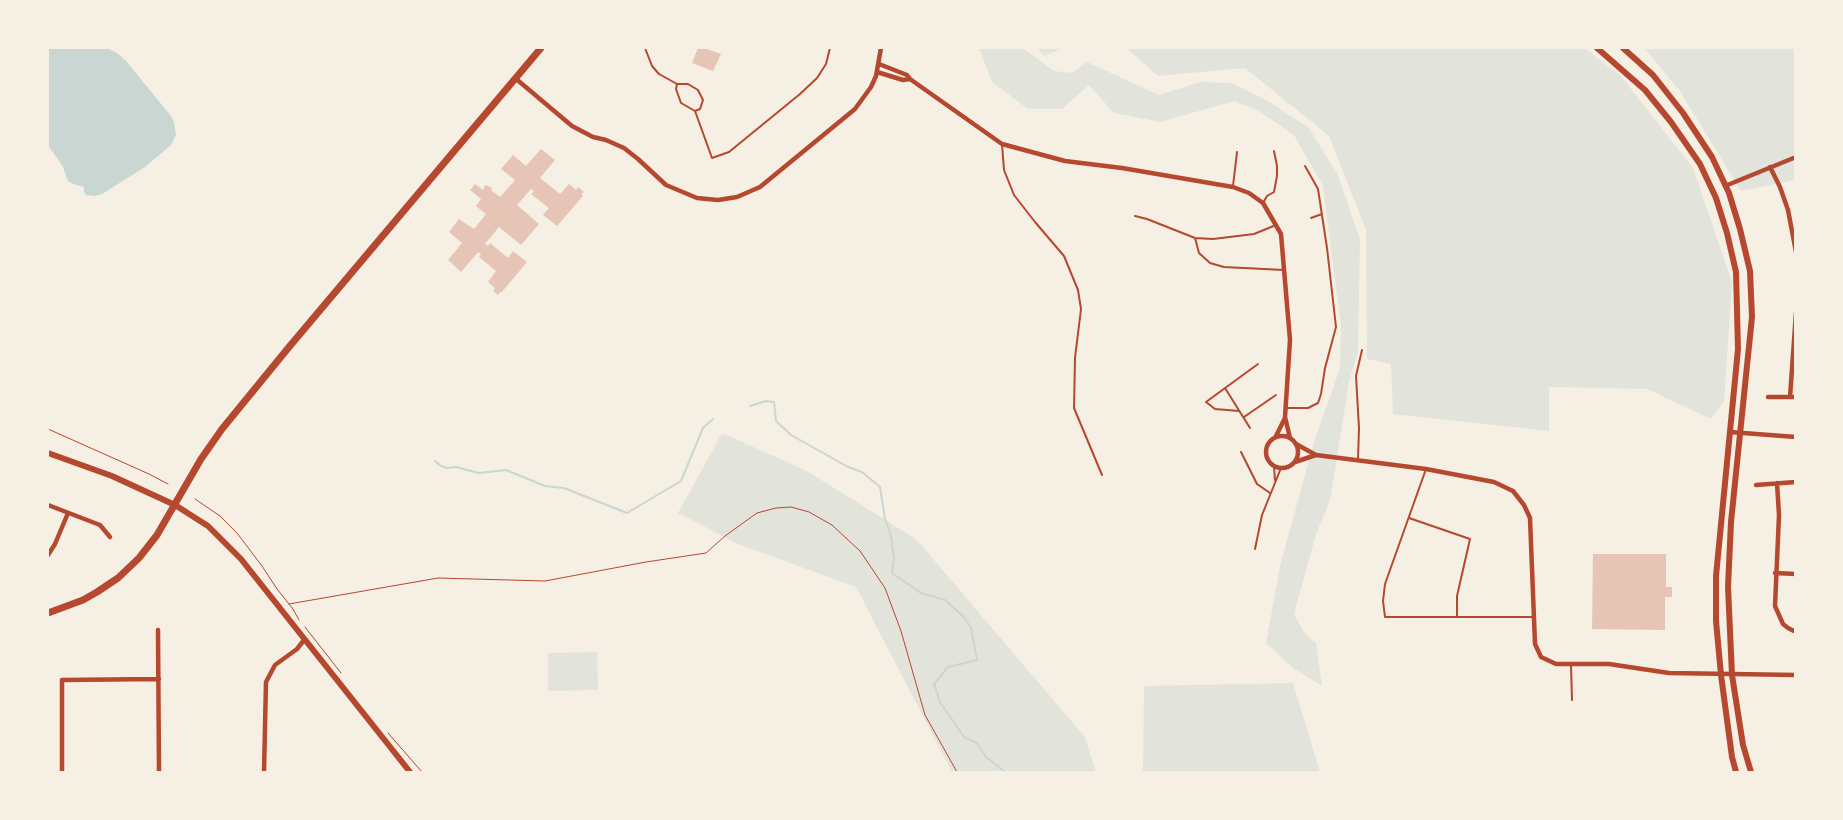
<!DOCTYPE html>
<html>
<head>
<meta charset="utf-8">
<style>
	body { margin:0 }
	#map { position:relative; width:1843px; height:820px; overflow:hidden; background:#f6efe4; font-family:Figtree,sans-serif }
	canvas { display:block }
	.frame { position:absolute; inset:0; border:49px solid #f6efe4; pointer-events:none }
</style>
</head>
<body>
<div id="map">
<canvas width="1843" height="820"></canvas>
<div class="frame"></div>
</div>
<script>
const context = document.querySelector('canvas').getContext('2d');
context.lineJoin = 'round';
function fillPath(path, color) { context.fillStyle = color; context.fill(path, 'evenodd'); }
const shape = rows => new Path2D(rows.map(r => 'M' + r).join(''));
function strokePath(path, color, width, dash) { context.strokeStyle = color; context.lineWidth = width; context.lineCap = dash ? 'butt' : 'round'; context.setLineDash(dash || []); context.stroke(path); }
fillPath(shape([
	[979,48,1023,48,1054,71,1072,73,1087,62,1159,95,1200,82,1232,83,1268,101,1309,128,1337,173,1360,239,1358,351,1349,382,1330,501,1316,534,1294,614,1305,634,1316,643,1322,686,1293,668,1266,643,1281,562,1315,439,1340,368,1341,327,1323,186,1294,135,1260,112,1235,101,1160,122,1114,113,1089,85,1062,109,1028,109,992,82],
	[1037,48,1063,48,1044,56],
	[1126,48,1584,48,1620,75,1693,168,1732,282,1724,402,1711,419,1647,389,1549,387,1549,431,1393,414,1391,364,1367,359,1366,230,1329,136,1245,68,1158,76],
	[1644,48,1795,48,1795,180,1741,191,1680,91],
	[722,433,805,470,916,539,1085,737,1096,772,952,772,856,587,738,544,678,513],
	[597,652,598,690,548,691,548,653],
	[1293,683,1320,772,1143,772,1144,686]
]), '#e2e4dc');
fillPath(shape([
	[48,48,107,48,117,53,126,61,171,116,174,122,176,135,171,145,145,167,102,194,95,196,86,195,84,192,84,187,73,184,68,181,63,167,48,145]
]), '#c9d6d2');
strokePath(shape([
	[750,406,766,401,774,402,776,421,791,435,848,467,862,472,880,487,885,519,891,536,894,558,892,573,921,593,945,600,964,617,971,628,977,660,948,667,934,684,940,702,964,737,977,743,985,756,1005,772],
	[435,461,441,466,447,468,456,467,479,473,506,470,545,486,564,488,627,513,681,481,703,428,713,419]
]), '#c9d6d2', 2);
fillPath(shape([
	[698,48,704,48,721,54,713,71,692,63],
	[541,149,555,160,540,178,560,194,569,184,576,190,578,187,584,192,581,194,583,196,557,226,543,215,549,208,531,194,534,191,531,189,517,205,539,224,521,245,499,227,485,244,488,246,490,243,508,258,513,251,527,262,501,293,500,292,498,295,493,291,495,288,488,282,496,271,479,257,481,254,478,252,461,272,448,260,462,243,449,232,459,219,474,229,486,214,476,206,481,199,470,190,475,184,483,190,485,185,492,188,491,190,500,197,515,180,501,169,513,155,526,166],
	[1593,554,1666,554,1666,587,1672,587,1672,597,1665,597,1665,630,1592,629]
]), '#e6c5b7');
strokePath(shape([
	[48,429,149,474,168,484],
	[195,499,220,516,237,533,262,566,277,589,293,609,299,620],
	[289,604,438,578,545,581,646,562,706,553,725,536,757,513,776,508,791,507,809,512,832,525,860,551,885,588,901,631,925,715,957,772],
	[305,627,341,673],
	[388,733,422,772]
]), '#b5482f', 1);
strokePath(shape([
	[645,48,652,66,659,74,677,84,676,89,681,103,695,111,712,158,729,152,800,94,817,78,826,64,830,48],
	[677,84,688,84,698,90,703,100,700,109,695,111],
	[1002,144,1004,170,1014,195,1035,222,1064,256,1078,290,1081,309,1075,358,1074,408,1102,475],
	[1233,186,1237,152],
	[1263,203,1267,196,1274,192,1277,176,1277,166,1274,151],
	[1135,216,1147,219,1195,238,1213,239,1254,234,1276,225],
	[1311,218,1322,214],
	[1195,238,1199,253,1210,263,1224,267,1284,270],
	[1225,388,1250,428],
	[1286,408,1308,408,1318,403,1321,394,1325,368,1336,327,1327,248,1318,189,1305,166],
	[1239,411,1215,409,1206,402,1258,364],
	[1244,417,1276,395],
	[1241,452,1257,484,1270,493],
	[1358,459,1359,428,1356,376,1362,350],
	[1274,467,1275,480],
	[1426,469,1385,584,1383,601,1385,617,1534,617],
	[1409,518,1470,539,1457,596,1457,617],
	[1255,549,1262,515,1281,468],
	[1571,666,1572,700]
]), '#b5482f', 2);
strokePath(shape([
	[879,64,907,75,910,79,1002,144,1065,161,1122,168,1233,187,1249,193,1263,203,1281,234,1290,340,1285,417,1290,438],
	[877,72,903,80,910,79],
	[515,78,572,126,593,137,606,140,624,148,638,159,666,185,697,198,718,200,737,197,760,187,855,109,871,87,876,76,881,48],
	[1770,167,1780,187,1788,210,1796,252],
	[1725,186,1796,157],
	[1768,397,1796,397],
	[1790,397,1796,313],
	[1730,432,1796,437],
	'1266 452a16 16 0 1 1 32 0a16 16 0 1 1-32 0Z',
	[1276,436,1285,418],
	[1296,444,1316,455,1426,469,1494,482,1513,491,1524,505,1530,518,1535,644,1541,657,1556,664,1609,664,1669,673,1796,675],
	[1295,462,1316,455],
	[1777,483,1779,515,1775,606,1783,624,1788,628,1796,632],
	[1756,485,1796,482],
	[48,505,100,525,110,537],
	[48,555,55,544,68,513],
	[1775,573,1796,574],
	[158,630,159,772],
	[62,772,62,680,159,679],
	[264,772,266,682,275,665,297,649,304,640]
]), '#b5482f', 4.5);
strokePath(shape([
	[1597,48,1645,90,1671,122,1700,164,1716,198,1727,233,1736,272,1738,349,1716,576,1716,621,1721,675,1732,757,1736,772],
	[1623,48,1653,75,1683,113,1712,157,1729,193,1740,229,1750,271,1752,317,1731,522,1728,587,1732,675,1743,745,1751,772],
	[48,453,112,476,175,505,208,526,241,559,410,772]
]), '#b5482f', 6);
strokePath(shape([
	[48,613,83,600,97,592,118,578,139,558,157,535,201,459,222,429,289,347,541,48]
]), '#b5482f', 7);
</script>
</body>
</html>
